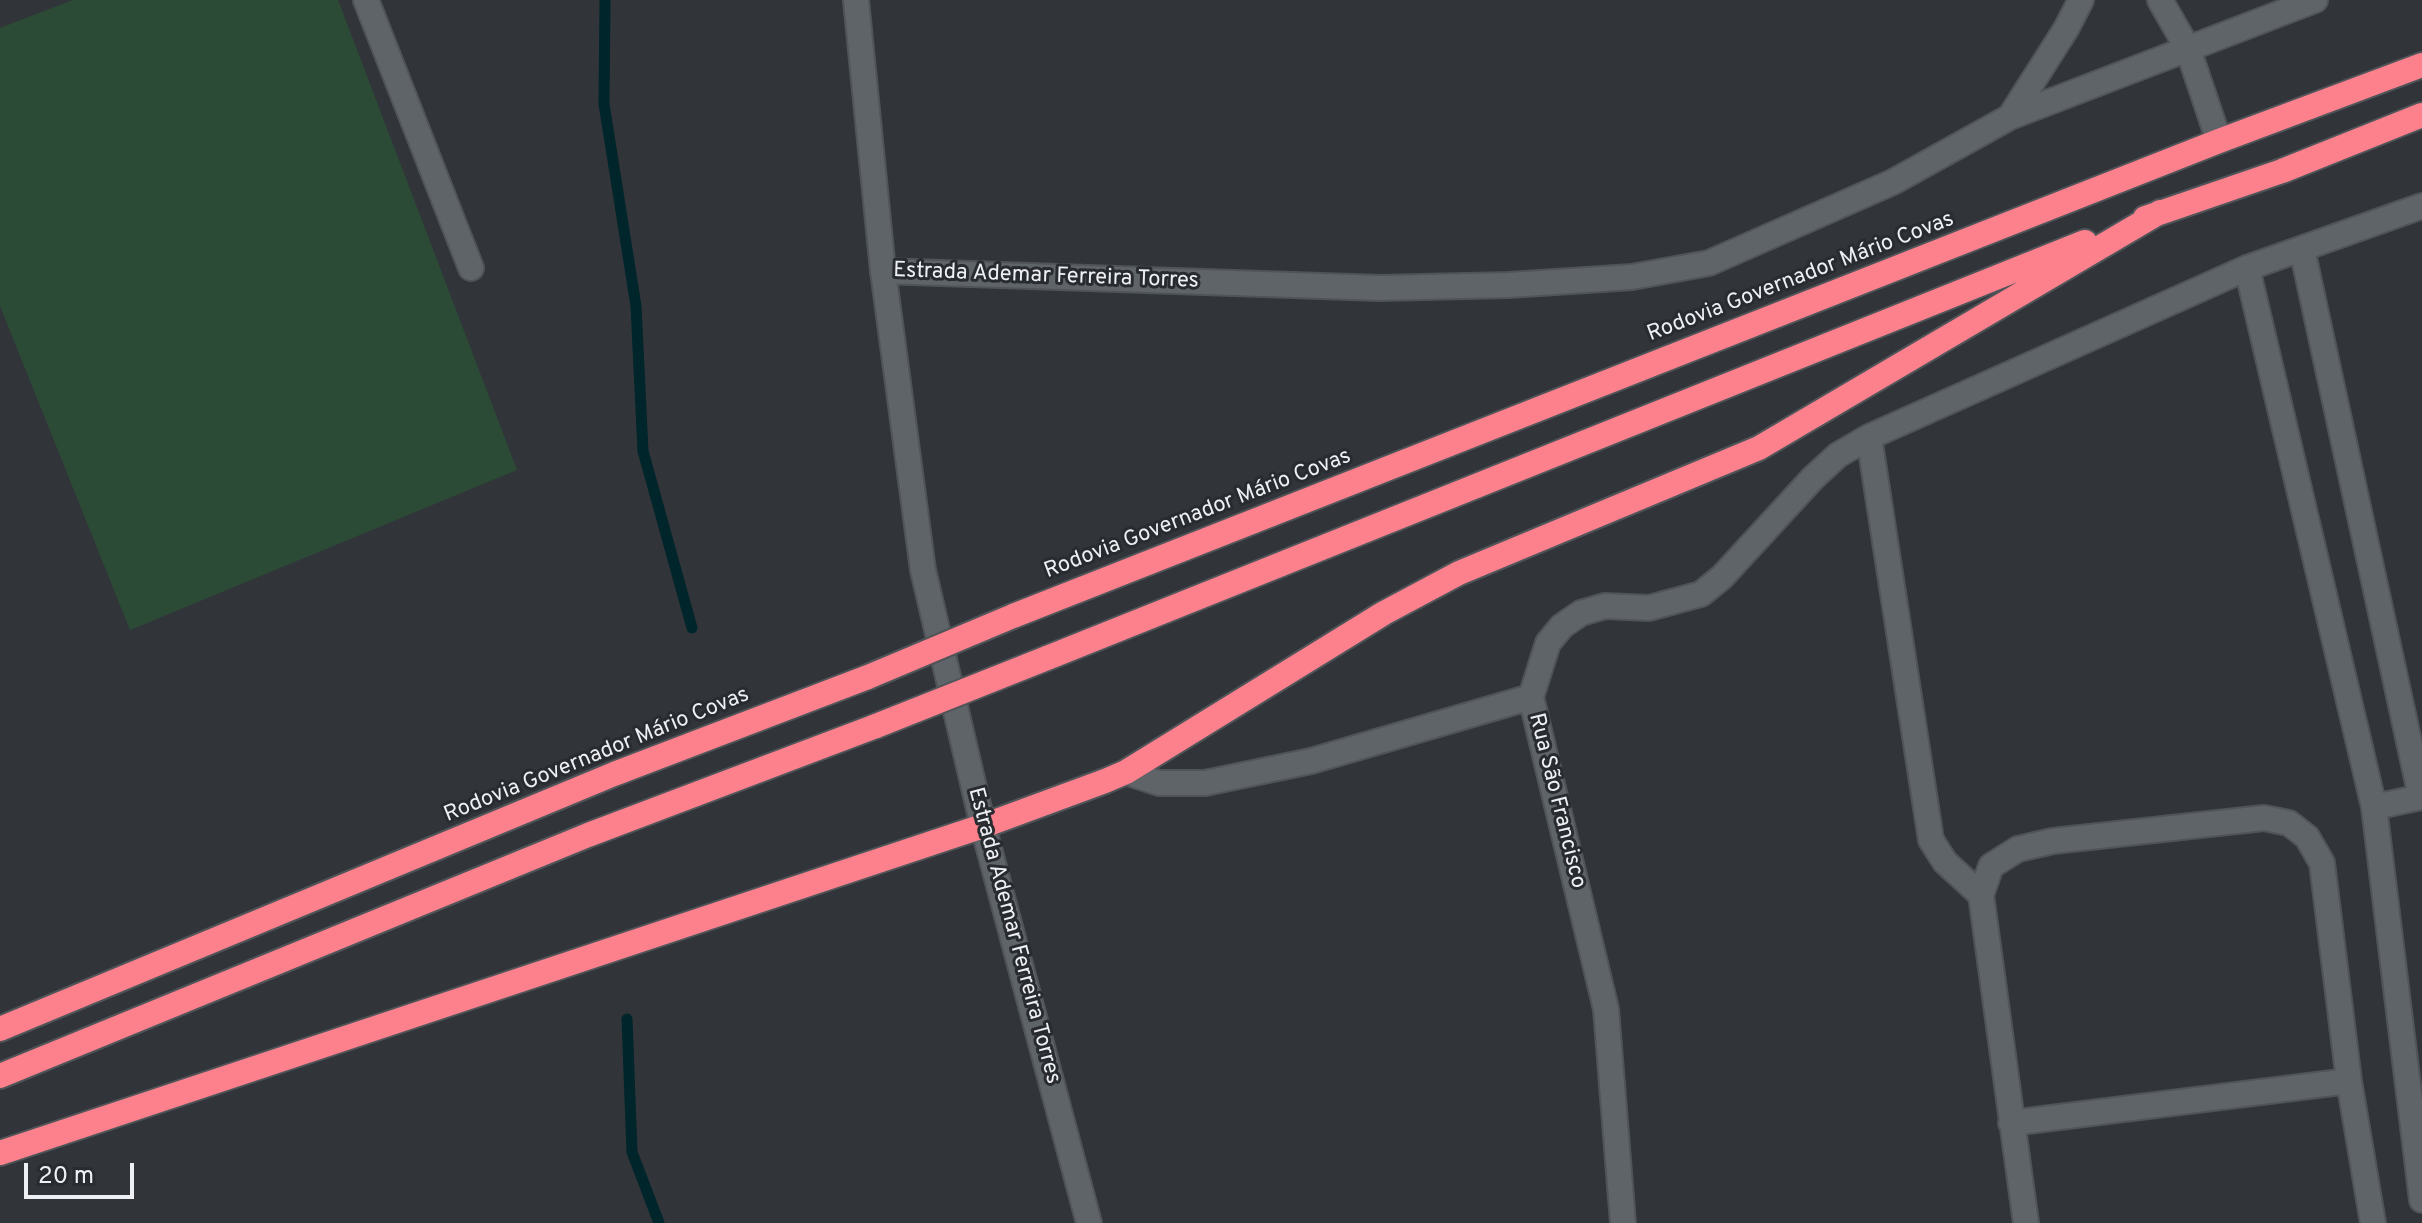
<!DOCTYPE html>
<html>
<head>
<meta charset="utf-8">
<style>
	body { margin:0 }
	#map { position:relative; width:2422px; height:1223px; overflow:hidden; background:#31353a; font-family:Overpass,sans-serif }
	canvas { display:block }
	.scale { position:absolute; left:24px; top:1163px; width:110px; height:36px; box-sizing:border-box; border:4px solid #eef0f3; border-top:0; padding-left:10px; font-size:24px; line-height:28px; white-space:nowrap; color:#eef0f3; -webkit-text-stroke:6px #282b30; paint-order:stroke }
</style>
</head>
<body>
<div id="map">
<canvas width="2422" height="1223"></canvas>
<div class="scale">20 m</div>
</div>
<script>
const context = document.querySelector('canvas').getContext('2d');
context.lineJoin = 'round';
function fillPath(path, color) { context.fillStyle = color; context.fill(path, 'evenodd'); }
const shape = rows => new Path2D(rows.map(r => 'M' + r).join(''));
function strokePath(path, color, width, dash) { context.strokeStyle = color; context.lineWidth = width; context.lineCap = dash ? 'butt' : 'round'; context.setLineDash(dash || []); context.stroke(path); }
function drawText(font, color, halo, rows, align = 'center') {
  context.font = font + ' Overpass,sans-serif'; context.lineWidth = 6; context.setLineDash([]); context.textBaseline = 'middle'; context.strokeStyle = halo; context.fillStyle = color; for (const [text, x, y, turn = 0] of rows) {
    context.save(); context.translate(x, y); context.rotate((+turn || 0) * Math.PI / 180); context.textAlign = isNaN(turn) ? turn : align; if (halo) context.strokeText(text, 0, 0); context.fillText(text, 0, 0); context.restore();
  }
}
fillPath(shape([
	[73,0,338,0,517,470,130,630,0,306,0,28]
]), '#2c4b36');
strokePath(shape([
	[605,0,604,104,636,306,643,451,692,628],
	[627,1019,632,1152,659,1223]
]), '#00252a', 11);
const street = shape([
	[366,0,471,268],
	[2160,0,2188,49,2219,141],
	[2010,117,2315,0],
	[2302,249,2421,797],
	[2247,268,2374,807],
	[883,271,1380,288,1509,285,1632,277,1709,263,1893,182,2010,117,2066,29,2081,0],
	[1869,437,1931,840,1945,862,1981,895],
	[1531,697,1548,643,1562,626,1581,613,1605,606,1649,608,1701,594,1722,577,1813,478,1838,455,1869,437,2247,268,2422,206],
	[1531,697,1606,1009,1623,1223],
	[1126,772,1159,783,1205,783,1311,761,1531,697],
	[2422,797,2374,807,2422,1200],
	[2011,1123,2349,1081],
	[2026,1223,1981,895,1991,866,2018,849,2053,841,2264,818,2289,823,2307,837,2322,863,2349,1081,2373,1223]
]);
const secondary = shape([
	[856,0,883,271,923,570,983,826,1089,1223]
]);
const highway = shape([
	[2145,218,2282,171,2422,115],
	[1013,616,2219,141,2422,65],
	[1047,658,2085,242],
	[0,1029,614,774,868,677],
	[0,1076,588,835,876,726],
	[0,1153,983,826,1105,781,1126,772,1384,613,1459,573,1759,448,2160,212]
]);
strokePath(street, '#505458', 28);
strokePath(secondary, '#505458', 28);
strokePath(highway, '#505458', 28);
strokePath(street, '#5f6469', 24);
strokePath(secondary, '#5f6469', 24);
strokePath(highway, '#fd818d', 24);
const highwayBridge = shape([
	[868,677,1013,616],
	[876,726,1047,658]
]);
strokePath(highwayBridge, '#505458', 28, []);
strokePath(highwayBridge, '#fd818d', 24);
drawText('22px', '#eef0f3', '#282b30', [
	["Estrada Ademar Ferreira Torres",1046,277,2],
	["Rodovia Governador Mário Covas",1801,278,-21],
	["Rodovia Governador Mário Covas",1198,515,-21],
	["Rodovia Governador Mário Covas",597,756,-22],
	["Rua São Francisco",1556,801,76],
	["Estrada Ademar Ferreira Torres",1013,936,75]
]);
</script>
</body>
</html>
